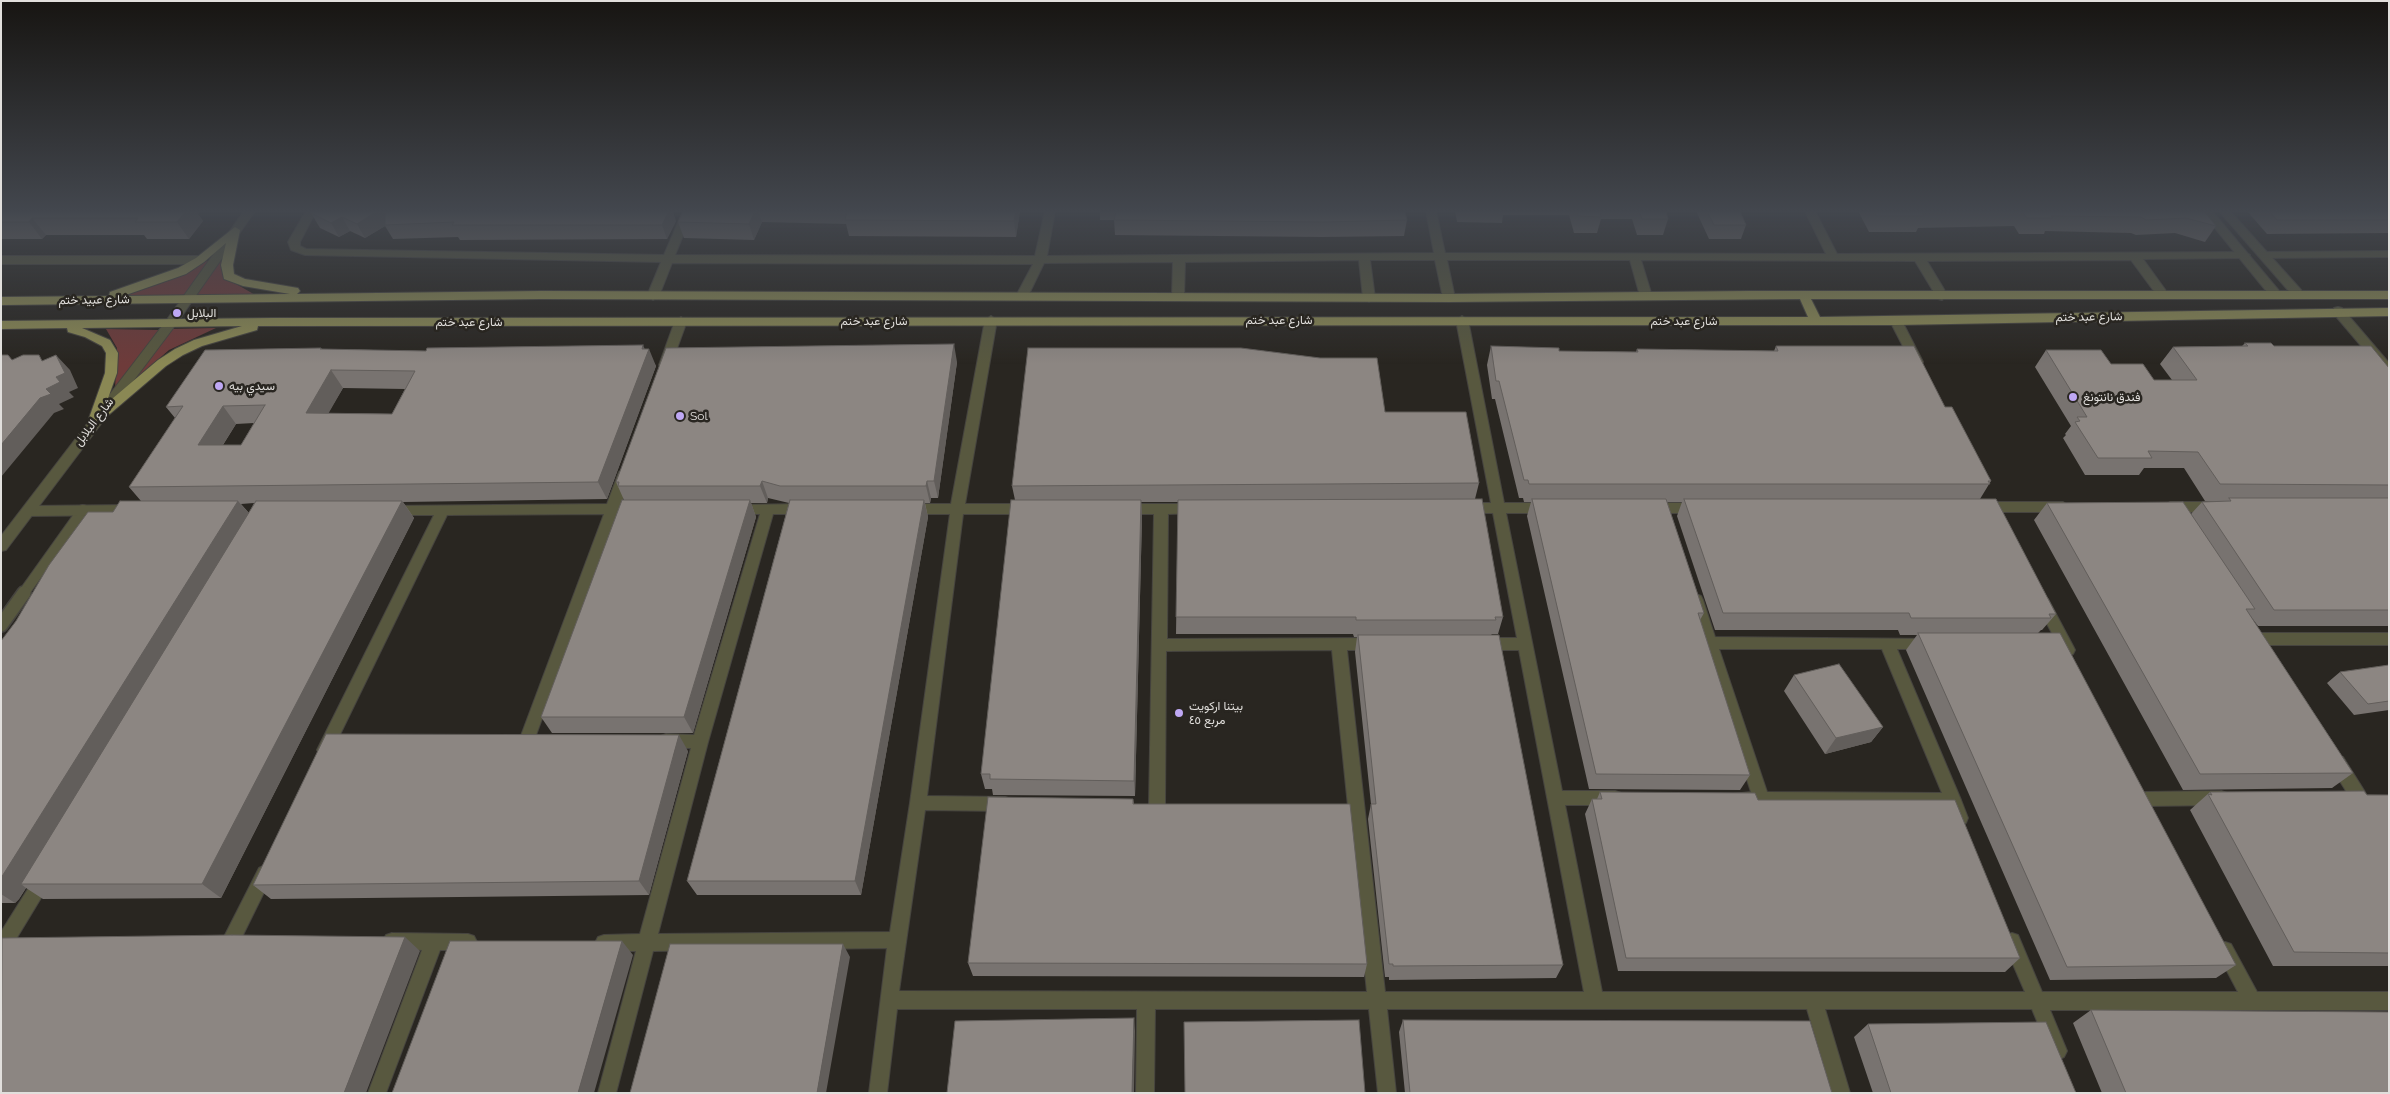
<!DOCTYPE html>
<html>
<head>
<meta charset="utf-8">
<style>
	body { margin:0 }
	#map { position:relative; width:2390px; height:1094px; overflow:hidden; background:#292621; font-family:Raleway,sans-serif }
	canvas { display:block }
	.frame { position:absolute; inset:0; border:2px solid #e1dfdc; pointer-events:none }
</style>
</head>
<body>
<div id="map">
<canvas width="2390" height="1094"></canvas>
<div class="frame"></div>
</div>
<script>
const context = document.querySelector('canvas').getContext('2d');
context.lineJoin = 'round';
function fillPath(path, color) { context.fillStyle = color; context.fill(path, 'evenodd'); }
const shape = rows => new Path2D(rows.map(r => 'M' + r).join(''));
function strokePath(path, color, width, dash) { context.strokeStyle = color; context.lineWidth = width; context.lineCap = dash ? 'butt' : 'round'; context.setLineDash(dash || []); context.stroke(path); }
function drawText(font, color, halo, rows, align = 'center') {
  context.font = font + ' Raleway,Vazirmatn,sans-serif'; context.lineWidth = 5; context.setLineDash([]); context.textBaseline = 'middle'; context.strokeStyle = halo; context.fillStyle = color; for (const [text, x, y, turn = 0] of rows) {
    context.save(); context.translate(x, y); context.rotate((+turn || 0) * Math.PI / 180); context.textAlign = isNaN(turn) ? turn : align; if (halo) context.strokeText(text, 0, 0); context.fillText(text, 0, 0); context.restore();
  }
}
fillPath(shape([
	[220,258,224,277,257,296,195,296],
	[211,259,184,296,123,296,166,281],
	[216,328,169,350,123,390,169,329],
	[106,329,159,330,115,389,117,348]
]), '#6e3b3a');
const serviceFar1 = shape([
	[23,594,83,510]
]);
const service = shape([
	[1,625,24,593]
]);
const minor = shape([
	[306,211,316,211,300,242,300,246,306,249,664,255,683,211,693,211,675,255,1035,256,1045,211,1055,211,1047,256,1434,253,1426,211,1436,211,1445,253,1826,254,1805,211,1815,211,1837,254,2244,252,2250,255,2244,258,2143,259,2169,295,2163,299,2159,298,2131,260,1927,261,1948,296,1942,300,1938,299,1915,261,1641,260,1652,296,1646,300,1640,296,1630,260,1447,260,1455,298,1449,302,1443,298,1435,260,1370,260,1375,298,1369,302,1363,298,1359,260,1185,262,1184,297,1178,301,1172,297,1173,262,1044,263,1028,296,1022,300,1016,296,1033,264,672,263,659,296,653,300,647,296,661,262,305,255,291,250,288,242,306,211],
	[2389,251,2389,257,2264,258,2258,255,2264,252,2389,251],
	[1,256,200,256,206,260,200,264,1,264,1,256],
	[991,316,997,320,965,504,1028,504,1035,509,1028,514,963,514,927,796,1005,797,1011,799,1013,804,1011,809,1005,811,925,810,899,991,1367,992,1332,650,1166,651,1165,806,1163,811,1157,813,1151,811,1149,806,1154,514,1125,514,1118,509,1125,504,1196,504,1203,509,1201,513,1168,514,1167,639,1373,638,1378,640,1380,644,1378,648,1373,650,1347,650,1385,992,1584,992,1519,650,1482,650,1477,648,1475,644,1477,640,1482,638,1517,638,1493,513,1465,513,1458,508,1465,503,1491,503,1456,320,1462,316,1468,320,1504,503,1548,503,1555,508,1548,513,1506,513,1562,791,1615,791,1621,793,1623,798,1621,803,1615,805,1565,805,1602,992,2025,992,2003,941,2006,935,2012,933,2018,935,2042,992,2238,992,2216,950,2219,944,2225,942,2231,944,2257,992,2389,992,2389,1010,2050,1010,2067,1051,2064,1057,2058,1060,2052,1057,2032,1009,1825,1009,1850,1093,1832,1093,1807,1009,1387,1009,1396,1093,1378,1093,1369,1009,1155,1009,1154,1093,1136,1093,1137,1009,897,1009,887,1093,869,1093,887,948,653,951,616,1093,598,1093,636,951,604,951,598,949,595,943,598,937,604,935,640,934,691,748,666,748,661,746,658,741,661,736,666,734,694,735,760,514,735,514,728,509,730,505,806,504,813,509,806,514,773,514,708,742,658,934,890,932,910,803,950,514,907,514,900,509,907,504,951,504,985,320,991,316],
	[681,317,687,321,671,365,669,368,661,368,659,365,675,321,681,317],
	[1896,317,1902,321,1923,362,1921,365,1917,366,1911,362,1890,321,1896,317],
	[626,467,633,472,621,504,636,504,643,509,636,514,617,514,532,746,527,748,522,746,519,741,604,514,447,515,330,755,325,757,320,755,317,750,434,515,390,515,383,510,385,506,607,504,619,472,626,467],
	[1982,502,2063,502,2070,507,2063,512,1982,512,1975,507,1982,502],
	[2170,502,2216,502,2223,507,2216,512,2170,512,2163,507,2170,502],
	[1650,503,1698,503,1705,508,1698,513,1650,513,1643,508,1650,503],
	[131,505,138,510,131,515,28,516,21,511,28,506,131,505],
	[1696,594,1701,596,1703,600,1715,637,1933,639,1935,643,1933,647,1928,649,1897,649,1961,800,1968,818,1966,823,1960,825,1954,823,1947,807,1739,806,1733,804,1731,799,1733,794,1751,792,1689,600,1691,596,1696,594],
	[1719,649,1882,649,1942,793,1767,792,1719,649],
	[2043,597,2048,599,2073,646,2075,650,2073,654,2068,656,2063,654,2036,603,2038,599,2043,597],
	[2256,633,2389,633,2389,645,2256,645,2251,643,2249,639,2251,635,2256,633],
	[2337,755,2343,757,2365,792,2367,797,2365,802,2359,804,2353,802,2331,767,2329,762,2331,757,2337,755],
	[2221,791,2227,793,2229,798,2227,803,2221,805,2146,806,2140,804,2138,799,2140,794,2146,792,2221,791],
	[265,865,271,868,273,873,271,878,238,945,232,947,226,945,223,939,226,933,259,868,265,865],
	[44,870,50,873,52,878,50,883,7,954,1,956,1,932,38,873,44,870],
	[392,933,468,934,474,936,477,942,474,948,468,950,440,950,386,1093,368,1093,422,950,392,949,386,947,383,941,386,935,392,933]
]);
const tertiary = shape([
	[244,211,255,211,174,327,6,550,1,551,1,536,166,321,244,211],
	[2201,211,2212,211,2280,292,2280,298,2272,298,2201,211],
	[2219,211,2230,211,2302,291,2302,297,2294,297,2219,211],
	[2338,307,2342,308,2389,363,2389,375,2385,374,2334,314,2334,308,2338,307]
]);
const primary = shape([
	[235,227,240,230,233,265,234,274,245,279,298,288,300,291,297,294,541,291,1449,294,1749,291,2389,291,2389,299,1811,299,1820,317,2389,308,2389,316,1896,325,258,326,257,330,202,346,183,355,166,366,98,424,94,425,88,421,105,373,106,353,102,346,85,337,68,332,67,328,1,329,1,321,273,318,1808,317,1800,299,1449,302,541,299,1,305,1,297,109,296,110,292,178,268,196,258,235,227],
	[226,243,221,265,224,279,243,286,290,294,123,296,186,274,204,262,226,243],
	[242,326,194,340,175,349,158,360,106,404,117,373,118,353,110,340,82,328,242,326]
]);
strokePath(serviceFar1, '#46443f', 12);
strokePath(service, '#46443f', 16);
strokePath(minor, '#46443f', 2);
strokePath(tertiary, '#46443f', 2);
strokePath(primary, '#46443f', 2);
strokePath(serviceFar1, '#58583f', 10);
strokePath(service, '#58583f', 13);
fillPath(minor, '#58583f');
fillPath(tertiary, '#58583f');
fillPath(primary, '#8a8854');
fillPath(shape([
	[1,211,201,211,198,214,203,221,189,239,147,239,144,235,46,235,42,239,1,239],
	[683,211,1020,211,1016,237,849,236,846,224,762,222,754,240,684,238,678,222],
	[1100,211,1405,211,1407,220,1404,236,1322,237,1115,235,1114,220,1100,220],
	[1455,211,1666,211,1668,219,1663,235,1637,235,1632,219,1601,219,1597,233,1574,233,1569,215,1503,215,1502,223,1457,222],
	[1696,211,1740,211,1746,225,1741,239,1709,239],
	[1858,211,2204,211,2216,226,2205,242,2175,233,2136,235,2131,233,2045,231,2044,234,2019,234,2014,226,1918,228,1916,232,1869,232],
	[2247,211,2389,211,2389,233,2267,234],
	[311,213,676,221,667,239,460,240,458,237,393,239,385,226,365,238,350,231,339,237,320,228],
	[2245,343,2274,346,2389,368,2389,626,2258,626,2249,614,2353,773,2332,788,2183,790,2034,520,2047,503,2191,514,2202,502,2224,501,2205,501,2184,468,2144,468,2139,475,2085,475,2063,438,2066,435,2065,434,2071,426,2035,367,2046,350,2111,364,2154,380,2172,380,2160,364,2173,347,2242,346],
	[1491,346,1559,351,1636,352,1637,349,1774,351,1776,346,1945,407,1991,481,1980,499,2056,614,2042,630,2041,630,2038,633,2236,965,2216,978,2050,980,1906,650,1917,635,1900,635,1898,630,1715,630,1677,516,1682,502,1667,502,1704,613,1700,620,1750,775,1740,790,1589,789,1527,516,1531,502,1524,502,1523,498,1519,498,1495,399,1492,399,1487,365],
	[321,348,322,349,426,351,645,349,656,366,607,499,403,502,414,518,221,898,43,899,26,888,19,899,15,903,1,903,1,641,113,512,141,501,129,487,175,418,166,407],
	[343,388,405,389,392,414,328,413],
	[254,423,241,445,223,445,236,424],
	[254,503,249,513,241,504],
	[957,362,938,498,931,498,930,503,925,503,928,517,861,895,697,895,687,881,789,503,768,498,767,503,751,503,756,517,693,733,552,733,541,717,624,500,616,482],
	[1385,412,1479,483,1475,499,1503,617,1498,634,1492,634,1491,635,1563,965,1556,978,1389,980,1389,977,1385,977,1368,819,1371,804,1355,652,1357,637,1354,637,1353,634,1176,634,1178,502,1141,502,1142,517,1135,796,993,795,992,789,985,789,981,774,1015,500,1012,486],
	[2389,665,2389,710,2354,715,2327,683,2340,672],
	[1794,675,1883,727,1871,742,1825,754,1784,691],
	[688,751,649,895,271,899,253,885],
	[1600,792,1758,800,2020,958,2005,972,1618,971,1585,814,1592,799,1597,799],
	[2210,792,2389,795,2389,966,2273,966,2190,810],
	[1133,799,1134,804,1367,964,1364,977,973,976,968,963],
	[2091,1010,2389,1093,2102,1093,2073,1023],
	[1403,1020,1832,1093,1405,1093,1399,1032],
	[1868,1024,2076,1093,1873,1093,1854,1037]
]), '#787370');
fillPath(shape([
	[185,211,200,211,198,214,203,221,189,239,177,222],
	[377,211,388,211,385,226,365,238,357,224],
	[669,211,673,211,676,221,667,239,662,225],
	[755,211,758,211,762,222,754,240,749,224],
	[1016,211,1020,211,1016,237,1014,221],
	[342,217,350,231,339,237,331,223],
	[32,218,46,235,42,239,29,222],
	[954,344,957,362,938,498,934,481],
	[643,345,647,354,649,349,656,366,607,499,598,482],
	[56,355,70,370,78,388,69,392,74,397,59,404,64,409,54,413,1,477,1,445,46,389],
	[331,370,343,388,319,430,306,413],
	[223,406,236,424,212,462,198,445],
	[762,481,768,498,767,503,760,486],
	[927,481,931,498,930,503,926,486],
	[750,500,756,517,693,733,684,717],
	[924,500,928,517,861,895,855,881],
	[1141,500,1142,517,1135,796,1134,781],
	[238,501,253,518,21,884,26,888,19,899,15,903,1,894,1,878],
	[402,501,414,518,221,898,202,884],
	[1883,727,1871,742,1825,754,1836,738],
	[679,735,688,751,649,895,639,881],
	[405,937,420,951,366,1093,344,1093],
	[622,941,633,955,594,1093,578,1093],
	[843,944,850,957,826,1093,817,1093],
	[1134,1018,1135,1031,1134,1093,1132,1093]
]), '#625e5b');
const building = shape([
	[1,211,186,211,177,222,135,222,138,218,32,218,29,222,1,222,1,211],
	[312,211,377,211,357,224,342,217,331,223,311,213,312,211],
	[385,211,669,211,662,225,452,225,454,222,385,225,385,211],
	[683,211,755,211,749,224,678,222,683,211],
	[847,211,1016,211,1014,221,845,220,847,211],
	[1116,211,1405,211,1407,220,1324,222,1114,220,1116,211],
	[1576,211,1600,211,1601,217,1578,216,1576,211],
	[1639,211,1666,211,1668,219,1642,219,1639,211],
	[1707,211,1740,211,1746,225,1714,225,1707,211],
	[1874,211,2017,211,1922,213,1924,216,1876,216,1874,211],
	[2022,211,2204,211,2216,226,2186,218,2146,220,2141,217,2051,216,2053,218,2027,218,2022,211],
	[2269,211,2389,211,2389,220,2277,220,2269,211],
	[2245,343,2271,343,2274,346,2371,346,2389,368,2389,485,2220,484,2198,452,2148,451,2152,458,2098,458,2075,422,2080,421,2077,417,2087,417,2046,350,2101,350,2111,364,2143,364,2154,380,2197,380,2173,347,2248,346,2245,343],
	[954,344,934,481,927,481,926,486,780,486,762,481,760,486,618,486,619,482,616,482,666,348,954,344],
	[643,345,642,349,649,349,598,482,129,487,183,406,166,407,205,350,321,348,320,349,426,351,427,348,643,345],
	[331,370,415,371,392,414,306,413,331,370],
	[265,405,241,445,198,445,223,406,265,405],
	[1491,346,1559,348,1559,351,1638,352,1637,349,1778,351,1776,346,1914,346,1945,407,1952,407,1991,481,1988,481,1990,484,1529,484,1528,480,1524,480,1499,381,1496,381,1491,346],
	[1028,348,1241,348,1320,358,1377,358,1385,412,1466,412,1479,483,1012,486,1028,348],
	[1,355,8,355,12,360,23,355,39,355,42,361,56,355,65,373,56,377,60,382,46,389,51,394,40,398,1,445,1,355],
	[2229,498,2389,498,2389,610,2274,610,2202,502,2231,501,2229,498],
	[1482,499,1503,617,1495,617,1496,620,1356,620,1356,617,1176,617,1178,500,1482,499],
	[1532,499,1666,499,1704,613,1698,613,1750,775,1596,774,1532,499],
	[1684,499,1996,499,2056,614,2049,614,2051,618,1911,618,1909,613,1723,613,1684,499],
	[622,500,750,500,684,717,541,717,622,500],
	[790,500,924,500,855,881,687,881,790,500],
	[1011,500,1141,500,1134,781,990,779,990,774,981,774,1011,500],
	[120,501,238,501,1,878,1,641,16,621,49,565,88,512,113,512,120,501],
	[256,501,402,501,202,884,21,884,256,501],
	[2183,502,2255,609,2246,609,2353,773,2200,774,2047,503,2183,502],
	[1918,633,2060,633,2236,965,2067,967,1918,633],
	[1358,635,1499,635,1563,965,1393,966,1393,964,1389,964,1371,804,1376,804,1358,635],
	[1839,664,1883,727,1836,738,1794,675,1839,664],
	[2389,665,2389,701,2368,704,2340,672,2389,665],
	[326,734,679,735,639,881,253,885,326,734],
	[2364,791,2367,795,2389,795,2389,953,2294,952,2208,794,2212,795,2210,792,2364,791],
	[1600,792,1755,793,1758,800,1955,800,2020,958,1626,958,1592,799,1602,799,1600,792],
	[988,797,1133,799,1133,804,1350,804,1367,964,968,963,988,797],
	[232,935,405,937,344,1093,1,1093,2,938,232,935],
	[450,941,622,941,578,1093,392,1093,450,941],
	[670,944,843,944,817,1093,630,1093,670,944],
	[2091,1010,2389,1012,2389,1093,2126,1093,2091,1010],
	[1134,1018,1132,1093,947,1093,955,1021,1134,1018],
	[1359,1020,1365,1093,1185,1093,1184,1022,1359,1020],
	[1403,1020,1810,1021,1832,1093,1410,1093,1403,1020],
	[2046,1022,2076,1093,1891,1093,1868,1024,2046,1022]
]);
fillPath(building, '#8c8682');
strokePath(building, '#625e5b', 1);
const sky = context.createLinearGradient(0, 0, 0, 364);
sky.addColorStop(0, '#171512');
sky.addColorStop(0.58, '#43474e');
sky.addColorStop(1, '#43474e00');
context.fillStyle = sky;
context.fillRect(0, 0, 2390, 364);
for (const [x, y, r, color] of [
	[177,313,5,"#bfa8f4"],
	[219,386,5,"#bfa8f4"],
	[2073,397,5,"#bfa8f4"],
	[680,416,5,"#bfa8f4"],
	[1179,713,5,"#bfa8f4"]
]) { const dot = new Path2D(); dot.arc(x, y, r, 0, 2 * Math.PI); context.fillStyle = color; context.fill(dot); strokePath(dot, '#292621', 2); }
drawText('12px', '#e1dfdc', '#292621', [
	["شارع عبيد ختم",94,300,-1],
	["شارع عبد ختم",2089,317,-1],
	["شارع عبد ختم",1279,320],
	["شارع عبد ختم",874,321],
	["شارع عبد ختم",1684,321],
	["شارع عبد ختم",469,322],
	["شارع البلابل",94,422,-53]
]);
drawText('12px', '#e1dfdc', '#292621', [
	["البلابل",187,313],
	["سيدي بيه",229,386],
	["فندق نانتونغ",2083,397],
	["Sol",690,416],
	["بيتنا اركويت",1189,706],
	["مربع ٤٥",1189,720]
], 'left');
</script>
</body>
</html>
